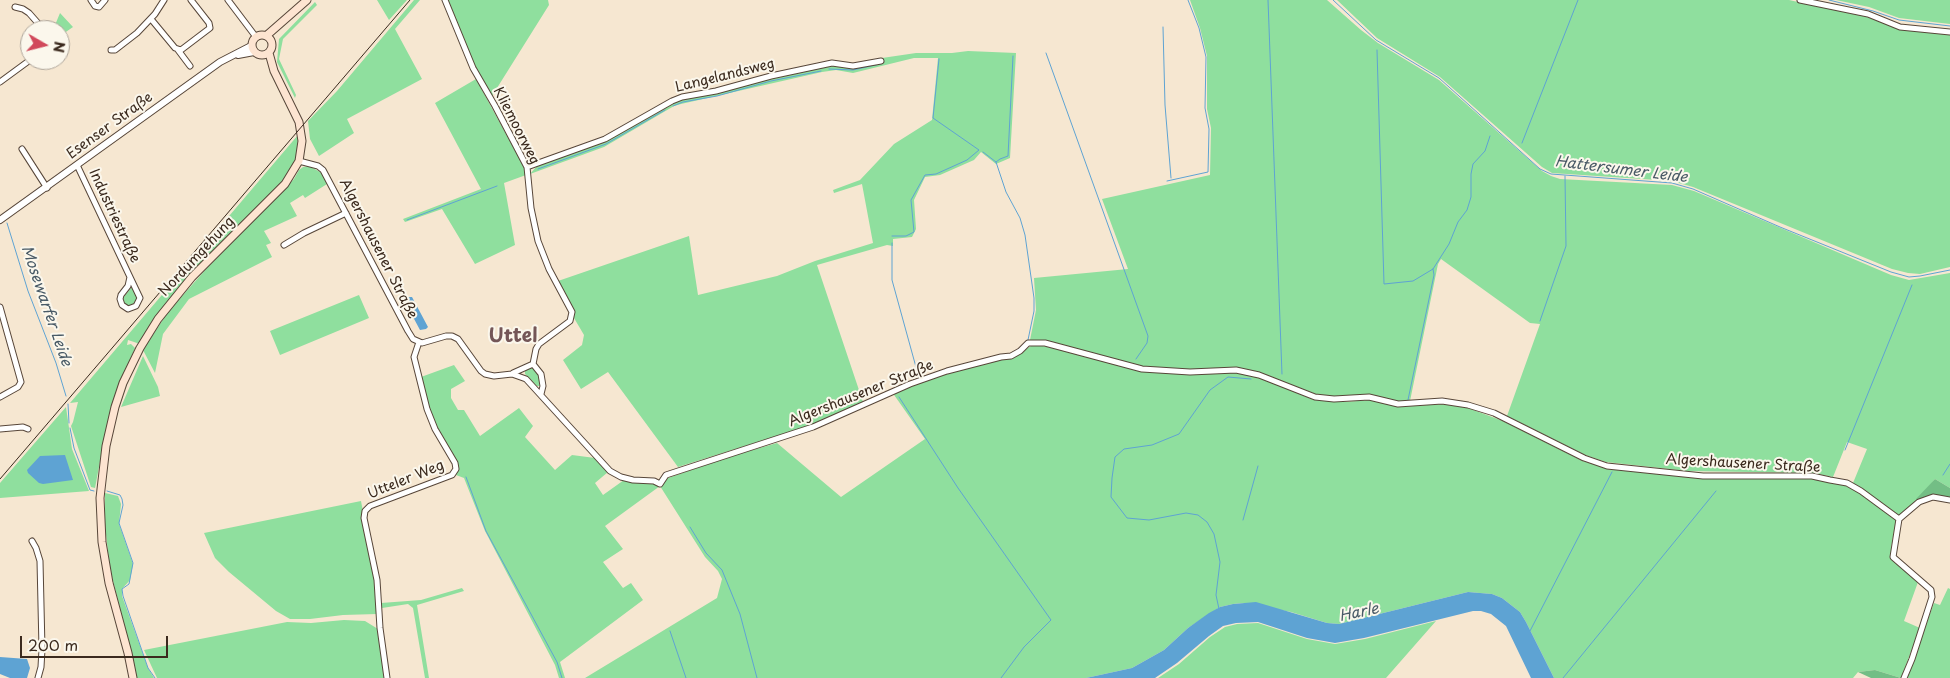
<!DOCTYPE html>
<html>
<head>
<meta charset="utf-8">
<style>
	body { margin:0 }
	#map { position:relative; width:1950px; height:678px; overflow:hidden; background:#f6e7d1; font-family:"Playpen Sans",sans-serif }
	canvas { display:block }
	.north { position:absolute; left:20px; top:20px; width:50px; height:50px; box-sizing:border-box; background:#fbf7ec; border:1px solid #aea59a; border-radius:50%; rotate:98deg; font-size:14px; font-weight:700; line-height:20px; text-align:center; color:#3b2a1e }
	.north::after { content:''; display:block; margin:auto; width:18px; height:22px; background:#d1495b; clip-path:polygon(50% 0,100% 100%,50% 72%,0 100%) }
	.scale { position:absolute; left:20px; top:636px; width:148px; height:22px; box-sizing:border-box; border:2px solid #3b2a1e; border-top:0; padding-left:6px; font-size:15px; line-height:18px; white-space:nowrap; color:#3b2a1e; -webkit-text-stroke:4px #fbf7ec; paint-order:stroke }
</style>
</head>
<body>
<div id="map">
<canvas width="1950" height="678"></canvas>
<div class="north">N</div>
<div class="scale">200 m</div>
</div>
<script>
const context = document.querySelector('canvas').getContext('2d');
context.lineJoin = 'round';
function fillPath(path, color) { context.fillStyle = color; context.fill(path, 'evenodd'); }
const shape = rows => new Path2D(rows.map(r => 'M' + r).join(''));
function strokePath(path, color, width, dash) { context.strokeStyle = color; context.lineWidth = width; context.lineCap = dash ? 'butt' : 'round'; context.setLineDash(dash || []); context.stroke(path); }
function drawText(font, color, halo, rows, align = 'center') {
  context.font = font + ' "Playpen Sans",sans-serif'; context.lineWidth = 4; context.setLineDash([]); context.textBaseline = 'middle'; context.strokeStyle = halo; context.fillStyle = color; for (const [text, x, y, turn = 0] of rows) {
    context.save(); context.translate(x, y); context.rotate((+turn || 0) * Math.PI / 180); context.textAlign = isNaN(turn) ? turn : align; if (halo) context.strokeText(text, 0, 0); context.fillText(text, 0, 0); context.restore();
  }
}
fillPath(shape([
	[377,0,407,0,389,20],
	[414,0,420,0,395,29,422,79,347,119,354,133,319,156,310,139,308,121,337,91],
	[448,0,548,0,549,5,492,96,474,65],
	[1190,0,1327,0,1361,30,1378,43,1439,80,1542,171,1551,176,1560,179,1672,185,1694,191,1891,275,1909,280,1950,273,1950,488,1935,479,1918,500,1899,516,1897,515,1853,483,1867,449,1847,442,1833,477,1813,473,1687,471,1606,462,1585,455,1507,416,1540,324,1530,323,1441,259,1438,264,1410,401,1399,402,1368,395,1336,397,1316,394,1260,373,1237,368,1190,370,1162,369,1142,366,1047,342,1030,340,1036,310,1034,278,1128,269,1102,199,1210,175,1211,128,1207,109,1207,56,1200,28],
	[1337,0,1789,0,1867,17,1899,29,1950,33,1950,267,1920,274,1908,273,1892,269,1693,187,1672,181,1552,173,1542,167,1440,77,1377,38],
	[1836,0,1950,0,1950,24,1899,18,1869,7],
	[315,2,317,5,283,39,279,59,296,95,295,98,277,62,279,39],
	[60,13,73,27,60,36,60,30,53,30],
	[968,51,1016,53,1010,158,996,164,981,152,974,160,940,175,925,177,914,200,916,229,912,237,893,239,893,246,887,245,817,265,863,402,812,425,678,467,608,372,581,389,563,360,582,345,584,335,574,318,574,313,571,304,558,281,689,236,698,295,777,276,815,261,873,243,862,184,834,193,833,190,860,180,894,144,932,120,938,58,914,58,853,73,836,70,822,72,681,104,674,106,604,147,530,174,537,166,605,142,682,99,836,65,883,62,882,58,916,53,952,53],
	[476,79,524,167,526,175,504,183,515,245,475,264,442,209,405,222,403,219,481,189,435,103],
	[298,135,297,156,286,178,179,288,154,321,140,344,128,340,127,345,131,344,135,348,116,393,105,435,95,488,91,487,71,426,73,422,78,402,70,403],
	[309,166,322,173,328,182,327,184,305,198,303,195,290,203,297,216,264,231,271,243,266,245,272,257,189,299,163,334,155,373,143,350,168,312,207,268,294,179,299,170,303,167],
	[131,288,133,288,137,299,131,307,128,307,124,304,123,298],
	[359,295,369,318,280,355,270,331],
	[1031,346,1043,346,1092,356,1138,370,1189,375,1235,372,1257,377,1314,400,1346,402,1369,400,1378,400,1399,407,1442,404,1468,408,1503,421,1583,461,1608,469,1703,479,1812,479,1846,486,1859,492,1896,520,1891,548,1893,560,1918,582,1904,621,1920,628,1901,678,1875,670,1858,672,1853,678,1554,678,1526,622,1520,612,1502,598,1492,594,1468,592,1339,624,1327,623,1291,612,1244,603,1233,604,1220,607,1188,628,1164,650,1132,668,1086,678,585,678,717,598,722,579,718,571,705,557,660,486,605,526,623,549,603,562,623,588,631,583,643,600,560,662,565,678,559,678,555,665,485,531,464,478,456,475,458,465,432,418,421,377,454,365,465,381,451,389,451,398,458,410,464,410,480,436,519,408,533,426,525,437,555,470,572,455,595,458,608,472,595,483,603,495,624,480,633,483,653,483,660,486,668,478,728,457,777,443,841,497,925,439,892,392,947,373,1001,359,1012,358],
	[143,356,158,387,160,396,121,407],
	[531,367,538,371,540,386,537,386,525,374,525,370],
	[66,407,72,449,89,491,0,498,0,483],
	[105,493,118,496,121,504,119,524,133,564,130,580,122,589,122,596,148,668,154,678,136,678,131,651,110,569,105,526],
	[361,501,374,570,377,614,343,615,310,619,290,619,276,611,229,572,215,558,204,533],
	[462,588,464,591,417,605,429,678,425,678,413,608,408,604,382,608,381,603,421,600],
	[1948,588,1950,589,1950,678,1906,678,1934,603,1940,605],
	[344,620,365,621,378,629,384,678,157,678,144,650,287,622,311,623],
	[1436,621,1386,678,1158,678,1179,664,1210,637,1225,627,1237,624,1258,623,1307,639,1335,644,1365,639]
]), '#8fdf9e');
fillPath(shape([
	[1935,479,1950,488,1950,497,1933,495,1918,500,1916,499],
	[1875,670,1901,678,1871,678,1858,672]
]), '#73be85');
fillPath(shape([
	[407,297,412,297,428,327,426,329,420,330,405,302],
	[65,455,73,480,43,484,39,483,28,473,27,470,40,456],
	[1468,592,1492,594,1502,598,1520,612,1526,622,1554,678,1531,678,1506,626,1491,614,1481,611,1473,611,1364,638,1335,643,1307,638,1258,622,1236,623,1223,626,1209,636,1177,663,1155,678,1086,678,1132,668,1164,650,1188,628,1209,613,1220,607,1233,604,1256,602,1327,623,1339,624],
	[0,657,27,659,30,668,27,678,10,678,0,674]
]), '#5ea3d3');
strokePath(shape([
	[1268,0,1282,374],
	[1333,0,1376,40,1439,78,1540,169,1551,174,1672,183,1693,189,1780,227,1891,272,1909,277,1920,276,1950,270],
	[1829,0,1873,11,1899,20,1950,26],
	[1163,27,1165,105,1171,178],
	[1377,50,1384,284,1413,281,1433,269,1449,244,1458,222,1467,210,1471,197,1471,174,1473,164,1485,151,1490,136],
	[1046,53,1148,336,1147,343,1136,359],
	[829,69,853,70,880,64],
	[673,106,683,102,717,96,771,81,821,71],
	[1522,143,1578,0],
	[983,152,996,162,1006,192,1020,218,1025,235,1034,298,1034,311,1028,340],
	[996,162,1000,159,1008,156,1013,56],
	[538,169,606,144,665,110],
	[1167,181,1208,172,1209,129,1205,108,1206,57,1199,28,1188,0],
	[407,220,497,186],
	[7,223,28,291,56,363,66,396],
	[892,236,906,236,914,232,911,200,925,175,936,174,967,160,979,150,933,118,939,59],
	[892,243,892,280,919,378],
	[1540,321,1566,246,1565,176],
	[899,397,958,488,1051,620,1024,647,1001,678],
	[1408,400,1434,275,1433,269],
	[68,404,69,423],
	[70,428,74,448,90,490,94,491],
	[1845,450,1912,285],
	[1943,475,1950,464],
	[466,477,486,531,557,662,562,678],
	[107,491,120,495,122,499,123,505,119,523,133,563,129,584,122,589,123,596,148,668,155,678],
	[1243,520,1258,466],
	[690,527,706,553,722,570,740,614,757,678],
	[1219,609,1216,595,1220,562,1214,534,1207,522,1198,515,1186,513,1149,520,1127,518,1111,497,1112,478,1115,457,1124,449,1152,445,1179,434,1210,390,1228,377,1251,379],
	[670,631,686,678],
	[1530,631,1612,472],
	[1563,678,1716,491]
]), '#5ea3d3', 1);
const minor = shape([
	[91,0,95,6,99,7,105,0],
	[228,0,256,37],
	[445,0,473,68,495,106,527,167,531,208,538,241,549,269,572,312,570,321,539,344,536,349,533,364,513,373],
	[1800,0,1868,14,1900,27,1950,32],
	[15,7,23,9,29,13,44,30],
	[151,19,175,48,181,50,210,28,209,23,191,0],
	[111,50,115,50,137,33,155,14,164,0],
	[178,50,190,66],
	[0,82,30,60],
	[22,149,47,188],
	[299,161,318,166,323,170,408,331,413,339,422,343,446,336,452,336,458,339,481,371,485,374,494,376,512,374,526,379,610,471,621,477,633,480,654,481,660,484,666,475,813,427,910,384,947,371,1001,357,1011,356,1020,351,1028,343,1045,343,1142,369,1190,372,1236,370,1259,375,1315,397,1334,399,1369,397,1398,404,1442,401,1468,405,1494,413,1584,458,1607,466,1703,476,1812,476,1830,480,1847,483,1861,491,1899,519,1919,502,1933,497,1950,500],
	[77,165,130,277,128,286,121,295,120,299,122,305,128,309,136,306,140,298,130,277],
	[527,167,605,139,672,101,682,97,716,91,771,76,832,63,853,66,881,61],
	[284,245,304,233,346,213],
	[0,307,21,382,18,387,0,397],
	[533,364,541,374,543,386,541,394],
	[0,429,23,427,28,429],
	[1899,519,1893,557,1931,590,1932,597,1912,659,1904,678],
	[32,541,36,548,40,561,42,649,41,667,38,678],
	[387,678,380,628,377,580,364,518,365,511,370,506,452,475,456,469,455,463,435,429,427,409,414,357,419,342]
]);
const tertiary = shape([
	[238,55,254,52],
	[0,220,220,62,251,46]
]);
const secondary = shape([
	'252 45a10 10 0 1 1 20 0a10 10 0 1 1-20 0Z',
	[266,36,307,0],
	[133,678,128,653,109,583,102,542,100,498,106,446,115,407,123,383,140,348,158,319,192,277,285,184,299,161,302,141,299,122,274,71,269,53]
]);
strokePath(minor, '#574639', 7);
strokePath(tertiary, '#574639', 8);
strokePath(secondary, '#574639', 9);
strokePath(minor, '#fff', 5);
strokePath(tertiary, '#fff', 6);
strokePath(secondary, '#fde4d1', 7);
strokePath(shape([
	[0,479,410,0]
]), '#3b2a1e', 1);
drawText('14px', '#3b2a1e', '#fbf7ec', [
	["Langelandsweg",725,76,-14],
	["Esenser Straße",110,126,-36],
	["Kliemoorweg",516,126,63],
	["Industriestraße",114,216,65],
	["Algershausener Straße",378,249,63],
	["Nordumgehung",197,257,-47],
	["Algershausener Straße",861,394,-22],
	["Algershausener Straße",1743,464,3],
	["Utteler Weg",406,480,-22]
]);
drawText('italic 15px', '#495a66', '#fbf7ec', [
	["Hattersumer Leide",1621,170,7],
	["Mosewarfer Leide",46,306,71],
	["Harle",1359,613,-12]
]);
drawText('bold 19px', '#745657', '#fbf7ec', [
	["Uttel",513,337]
]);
</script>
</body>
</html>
